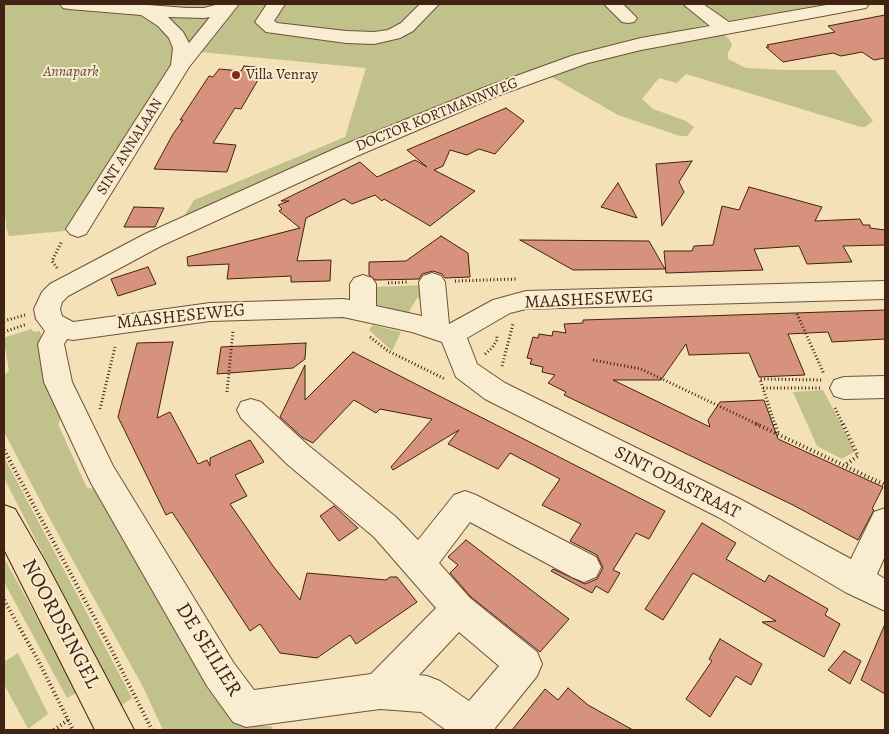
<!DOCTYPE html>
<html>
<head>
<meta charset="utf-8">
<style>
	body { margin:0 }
	#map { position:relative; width:889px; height:734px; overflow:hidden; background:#f4e1b8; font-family:Alegreya,serif }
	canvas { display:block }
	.frame { position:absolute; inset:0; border:5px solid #412213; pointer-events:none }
</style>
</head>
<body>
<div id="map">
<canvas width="889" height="734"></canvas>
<div class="frame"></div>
</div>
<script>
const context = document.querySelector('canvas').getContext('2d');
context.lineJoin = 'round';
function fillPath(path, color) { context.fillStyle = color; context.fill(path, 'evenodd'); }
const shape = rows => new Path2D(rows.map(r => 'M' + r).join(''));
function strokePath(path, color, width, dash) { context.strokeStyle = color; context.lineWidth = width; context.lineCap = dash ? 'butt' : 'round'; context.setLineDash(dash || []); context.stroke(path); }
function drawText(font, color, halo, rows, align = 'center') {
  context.font = font + ' Alegreya,serif'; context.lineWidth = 4; context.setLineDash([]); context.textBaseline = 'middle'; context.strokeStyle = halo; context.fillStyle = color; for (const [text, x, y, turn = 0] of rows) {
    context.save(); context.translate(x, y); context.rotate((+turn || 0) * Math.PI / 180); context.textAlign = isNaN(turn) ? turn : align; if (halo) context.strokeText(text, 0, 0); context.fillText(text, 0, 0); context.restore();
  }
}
fillPath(shape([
	[4,4,827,4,728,21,725,20,705,23,706,25,577,55,181,221,194,200,345,137,366,68,200,52,65,231,9,236,6,227,6,219,4,219],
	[720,31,729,39,732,45,728,53,728,59,746,68,787,70,835,70,873,121,865,127,861,127,686,74,677,83,659,78,642,99,653,109,686,121,694,127,687,136,680,136,618,115,550,76,586,62],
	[427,285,428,299,417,298,407,315,378,308,371,301,371,287],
	[373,325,401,332,392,351,369,330],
	[31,329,34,332,40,331,64,415,58,424,87,488,96,489,246,726,271,726,273,730,163,730,143,687,51,521,4,432,4,375,9,371,4,340,6,337],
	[823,390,855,451,842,459,817,446,793,392],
	[4,457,132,698,121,706,4,478],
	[4,558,78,692,67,698,4,582],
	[18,653,48,714,28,729,4,684,4,662]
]), '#c1c18b');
const building = shape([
	[885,15,885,58,874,60,862,52,841,56,833,53,783,62,766,47,769,47,767,45,835,32,828,26,885,15],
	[244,66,265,68,241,109,235,108,213,143,236,145,227,172,154,169,173,134,183,120,180,120,209,76,213,77,219,69,241,71,244,66],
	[506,108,524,121,495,154,479,149,467,155,450,150,443,166,434,170,475,191,430,226,384,199,382,201,375,195,352,204,344,199,306,218,297,261,331,260,330,281,291,282,291,276,227,279,229,264,188,266,187,257,300,228,279,211,282,209,278,205,289,201,281,201,360,162,377,177,415,160,427,167,407,150,506,108],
	[692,161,679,182,684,192,662,226,656,164,692,161],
	[618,183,637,218,601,207,618,183],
	[749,187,822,207,815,221,860,219,863,225,870,225,870,228,885,230,885,245,843,246,852,262,829,263,807,264,799,246,754,249,763,270,666,273,664,251,692,251,694,246,713,245,722,206,739,210,749,187],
	[134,207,164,208,155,227,124,227,134,207],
	[441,236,468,253,470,277,445,278,442,274,433,271,422,274,419,279,375,280,369,275,369,262,406,261,441,236],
	[520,240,649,241,665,269,573,270,520,240],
	[148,267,156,284,118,296,111,279,148,267],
	[885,310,885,339,832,342,828,332,788,334,805,375,759,377,749,353,689,355,686,344,661,380,613,380,710,427,708,420,720,402,764,400,778,439,883,487,872,509,874,510,858,540,793,505,564,395,566,392,548,383,555,375,542,372,543,367,530,364,532,359,527,358,533,337,538,338,539,334,552,336,553,331,566,333,564,324,583,323,583,320,885,310],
	[173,342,157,418,170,412,198,464,207,460,210,466,210,458,250,440,264,462,235,475,247,496,230,504,273,566,300,600,307,573,386,580,390,577,397,577,417,602,356,644,350,635,317,658,280,653,260,624,250,631,172,512,166,515,118,417,137,343,173,342],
	[306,343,305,359,293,368,217,374,221,347,306,343],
	[353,352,665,511,649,539,636,533,613,570,620,573,608,593,596,586,592,593,551,571,553,569,585,584,597,579,603,568,597,555,570,541,581,524,542,505,560,479,510,453,498,469,448,444,459,430,393,470,391,467,432,419,380,409,376,413,354,400,313,443,303,438,280,417,305,365,305,400,353,352],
	[334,506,358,528,339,541,320,516,334,506],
	[702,523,736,543,726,559,765,582,769,575,828,609,825,615,840,624,824,657,762,622,776,621,693,573,663,620,645,609,702,523],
	[466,540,569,619,540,652,471,597,450,573,458,565,448,557,466,540],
	[885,624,885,694,861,680,885,624],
	[720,639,762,664,751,685,736,676,710,717,686,699,712,661,709,659,720,639],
	[844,651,861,661,850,684,828,670,844,651],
	[568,688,588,705,633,730,512,730,545,689,558,700,568,688]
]);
fillPath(building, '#d7927e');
strokePath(building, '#412213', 1);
const minor = shape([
	[60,4,135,4,187,8,204,8,219,4,239,4,189,67,86,234,78,237,70,234,66,229,171,65,173,48,169,38,158,26,141,15,69,9,63,8,60,4],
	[168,17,204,18,210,17,189,43,183,32,168,17],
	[267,4,285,4,274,21,277,23,346,31,374,32,388,30,401,23,420,4,439,4,413,31,400,38,374,44,346,43,266,32,255,22,267,4],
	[604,4,623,4,637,18,634,22,628,23,622,22,604,4],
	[683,4,703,4,729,22,832,4,869,4,866,8,860,9,641,50,588,63,497,96,357,156,161,246,68,296,62,302,60,309,62,316,73,322,210,303,343,299,350,300,350,284,354,278,363,275,372,278,376,284,376,306,422,316,419,282,423,276,432,273,441,276,445,282,449,324,493,300,526,291,885,281,885,299,526,309,510,313,467,338,477,364,505,383,740,499,851,559,874,512,885,508,885,556,877,574,885,579,885,611,845,592,718,517,485,399,456,377,442,342,412,332,343,317,210,321,73,340,67,339,64,344,72,382,113,466,233,662,254,690,371,674,436,608,374,537,287,464,241,418,237,410,241,402,251,399,261,402,309,446,396,517,418,540,454,495,465,491,476,495,596,557,601,567,596,577,584,582,572,577,470,522,439,563,470,598,537,652,542,664,537,676,495,728,496,730,446,730,421,712,380,709,246,727,233,722,207,686,91,483,44,382,38,344,45,331,36,319,34,309,42,292,50,284,145,234,341,146,483,88,574,55,641,38,710,26,683,4],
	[459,632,499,666,469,701,440,681,427,676,419,675,459,632],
	[885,376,885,398,844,399,834,396,830,388,834,380,844,377,885,376]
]);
const major = shape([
	[4,505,15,509,45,561,134,730,95,730,4,549,4,505]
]);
strokePath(minor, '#6e523c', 2);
strokePath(major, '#412213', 2);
strokePath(shape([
	[57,268,52,261,62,241],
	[455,281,516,279],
	[388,283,409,282],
	[797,314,824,374],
	[4,321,25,315],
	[4,332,27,324],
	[370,337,388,351,445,379],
	[485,354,492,348,497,340,497,335],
	[593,360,641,369,759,425],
	[502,366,513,324],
	[763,388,820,388],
	[227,392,233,331],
	[835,408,843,425],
	[100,409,115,347],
	[775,425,760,379,822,380]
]), '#412213', 3, [1, 2.5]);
strokePath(shape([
	[756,424,885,485],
	[775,424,778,434],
	[843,424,858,456,845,465],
	[4,450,108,643,152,730],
	[4,600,39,662,73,730],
	[54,730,68,720]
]), '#412213', 4, [1, 3]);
fillPath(minor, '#f8ecd1');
fillPath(major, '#f4e1b8');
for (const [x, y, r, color] of [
	[236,75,5,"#8f2418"]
]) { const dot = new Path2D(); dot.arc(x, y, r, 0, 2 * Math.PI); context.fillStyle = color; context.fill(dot); strokePath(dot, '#f8ecd1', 2); }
drawText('italic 15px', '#614a31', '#f8ecd1', [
	["Annapark",71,72]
]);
drawText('15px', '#412213', '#f8ecd1', [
	["Villa Venray",246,75]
], 'left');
drawText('15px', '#412213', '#f8ecd1', [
	["DOCTOR KORTMANNWEG",437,115,-22],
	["SINT ANNALAAN",130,147,-58]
]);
drawText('18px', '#412213', '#f8ecd1', [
	["MAASHESEWEG",589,300,-3],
	["MAASHESEWEG",181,317,-6],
	["SINT ODASTRAAT",677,483,27]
]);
drawText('21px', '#412213', '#f8ecd1', [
	["NOORDSINGEL",60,624,62],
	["DE SEILIER",208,650,58]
]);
</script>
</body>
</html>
